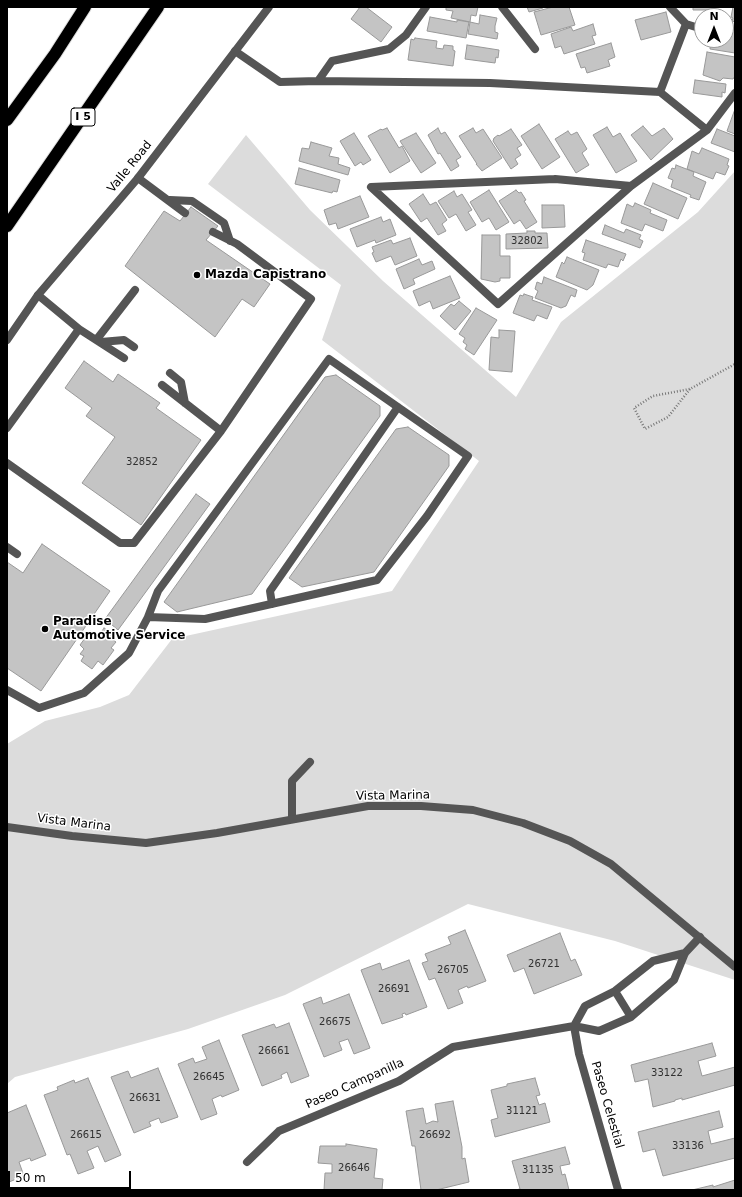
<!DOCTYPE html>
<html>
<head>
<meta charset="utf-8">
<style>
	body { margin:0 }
	#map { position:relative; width:742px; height:1197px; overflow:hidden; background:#fff; font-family:"DejaVu Sans",sans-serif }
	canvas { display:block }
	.frame { position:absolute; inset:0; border:8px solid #000; pointer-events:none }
	.north { position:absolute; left:694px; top:8px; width:40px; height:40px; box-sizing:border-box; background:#fff; border:1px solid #999; border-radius:50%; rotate:0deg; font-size:11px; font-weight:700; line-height:16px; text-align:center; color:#000 }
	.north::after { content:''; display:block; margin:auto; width:14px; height:18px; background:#000; clip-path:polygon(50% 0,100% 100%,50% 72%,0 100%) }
	.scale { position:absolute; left:8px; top:1171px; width:123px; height:18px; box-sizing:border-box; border:2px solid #000; border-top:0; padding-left:5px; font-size:12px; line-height:14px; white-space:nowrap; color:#000; -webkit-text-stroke:3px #fff; paint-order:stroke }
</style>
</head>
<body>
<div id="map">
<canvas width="742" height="1197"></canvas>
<div class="frame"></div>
<div class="north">N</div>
<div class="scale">50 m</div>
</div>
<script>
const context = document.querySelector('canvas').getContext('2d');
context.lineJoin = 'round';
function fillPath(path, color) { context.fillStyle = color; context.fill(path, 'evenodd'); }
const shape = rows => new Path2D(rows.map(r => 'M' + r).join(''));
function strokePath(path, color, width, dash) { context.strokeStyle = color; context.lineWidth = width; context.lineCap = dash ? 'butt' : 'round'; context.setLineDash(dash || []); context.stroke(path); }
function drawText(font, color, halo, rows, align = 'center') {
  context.font = font + ' "DejaVu Sans",sans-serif'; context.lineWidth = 3; context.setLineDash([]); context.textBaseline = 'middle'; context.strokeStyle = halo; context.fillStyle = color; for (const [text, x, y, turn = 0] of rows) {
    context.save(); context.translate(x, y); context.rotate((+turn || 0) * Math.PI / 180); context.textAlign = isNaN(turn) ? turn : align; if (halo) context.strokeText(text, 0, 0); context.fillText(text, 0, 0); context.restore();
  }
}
fillPath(shape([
	[246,135,310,210,383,281,516,397,561,322,698,212,735,171,735,980,615,941,468,904,285,995,188,1029,15,1077,7,1084,7,744,45,721,100,707,129,695,172,639,392,591,479,461,322,340,341,285,208,184]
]), '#dcdcdc');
const building = shape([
	[360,7,366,7,392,27,381,42,351,19,360,7],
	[446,7,478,7,476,16,471,15,470,22,451,18,453,11,446,10,446,7],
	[527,7,542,7,543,8,529,12,527,7],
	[553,7,569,7,575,25,541,35,534,12,553,7],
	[693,7,716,7,714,10,693,10,693,7],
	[733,7,735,7,735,22,732,21,733,18,731,17,733,7],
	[666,12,671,32,641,40,635,20,666,12],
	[480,15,497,18,495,26,495,32,498,33,497,39,468,34,470,22,479,24,480,15],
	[430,17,457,22,457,20,469,22,466,38,427,31,430,17],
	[593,24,596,35,592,36,595,44,564,54,561,46,555,48,551,34,571,27,573,31,593,24],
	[726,28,735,30,735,53,710,49,711,40,726,40,726,28],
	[415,38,437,41,436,48,443,49,444,45,453,46,453,50,455,51,453,66,408,60,411,39,414,40,415,38],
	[611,43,615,57,608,60,610,66,587,73,585,67,581,68,576,54,611,43],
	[467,45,499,50,498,58,496,57,495,63,465,59,467,45],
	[707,52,735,57,735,76,733,79,723,78,720,81,703,75,707,52],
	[695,80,726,84,725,93,722,92,722,97,693,93,695,80],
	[735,109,735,134,727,131,735,109],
	[539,124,560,157,542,169,521,136,539,124],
	[643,126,652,136,664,128,673,139,651,160,631,135,643,126],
	[607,127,613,137,620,133,637,161,616,173,593,135,607,127],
	[387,128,399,148,402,146,410,161,390,173,368,136,381,129,382,130,387,128],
	[438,128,441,134,445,132,461,157,456,160,459,166,451,171,440,153,438,154,428,135,438,128],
	[473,128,476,133,483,129,502,158,482,171,476,164,477,164,459,136,473,128],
	[511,129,522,145,517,148,521,155,515,159,518,164,511,169,493,141,494,138,498,135,499,136,511,129],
	[717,129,735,136,735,152,711,143,717,129],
	[568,131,571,135,577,132,587,149,582,153,589,165,576,173,555,139,568,131],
	[354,133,371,160,363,165,361,162,355,166,340,141,354,133],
	[416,133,436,163,421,173,400,141,416,133],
	[311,142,332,148,329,156,339,158,338,164,350,168,348,175,299,161,302,148,309,149,311,142],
	[702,148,729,159,727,165,729,166,725,175,716,172,713,179,687,169,692,151,699,154,702,148],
	[676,165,694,172,693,176,706,182,699,200,690,197,691,195,671,187,673,180,668,178,672,168,675,169,676,165],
	[299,168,340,180,337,192,333,191,332,193,295,184,299,168],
	[653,183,687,198,678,219,644,204,653,183],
	[489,190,509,222,496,230,489,218,482,222,470,202,489,190],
	[516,190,519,193,521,192,526,200,524,201,537,222,526,229,520,220,514,224,499,201,516,190],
	[454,191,457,197,462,194,472,210,468,212,476,225,466,231,456,214,449,218,438,201,454,191],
	[423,194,430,205,436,202,447,220,442,224,446,231,438,235,427,218,421,222,409,204,423,194],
	[360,196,369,217,338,229,336,223,329,225,324,210,360,196],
	[635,203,651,210,650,213,667,220,663,231,645,224,642,231,621,223,627,204,633,207,635,203],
	[542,205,564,205,565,227,542,228,542,205],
	[191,207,218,226,206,240,270,284,254,307,242,299,215,337,125,266,164,211,180,221,191,207],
	[381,217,383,222,390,219,396,235,376,243,375,240,357,247,350,229,381,217],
	[605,225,624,233,626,229,641,235,639,239,643,241,640,248,602,234,605,225],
	[527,231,535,231,535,233,547,233,548,248,506,249,506,234,527,233,527,231],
	[482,235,500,235,500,256,510,256,510,278,500,278,500,281,495,282,481,279,482,235],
	[410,238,417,256,395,265,391,256,376,262,372,253,374,252,372,247,391,240,393,244,410,238],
	[586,240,626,254,623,261,621,259,618,267,608,264,606,268,583,260,585,253,582,252,586,240],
	[567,257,599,270,593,285,587,290,556,277,562,262,564,264,567,257],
	[419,259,422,265,432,261,435,269,413,279,415,284,404,289,396,269,419,259],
	[450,276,460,298,433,309,430,301,419,306,413,291,450,276],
	[544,277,577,290,575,297,571,295,566,306,561,308,535,298,538,291,535,289,537,282,542,284,544,277],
	[524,294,533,297,532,300,552,307,547,319,537,315,534,321,513,313,520,295,523,296,524,294],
	[459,301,471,311,455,330,440,316,451,304,454,306,459,301],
	[476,308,497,320,474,355,465,349,467,345,463,342,465,338,459,334,476,308],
	[499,330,515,331,512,372,489,370,491,337,499,338,499,330],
	[84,361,113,382,118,374,160,403,156,408,201,440,141,525,82,483,115,437,86,416,92,408,65,388,84,361],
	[336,375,380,406,380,416,252,594,177,612,164,602,325,377,336,375],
	[408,427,449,455,449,466,374,572,302,587,289,578,396,429,408,427],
	[196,494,210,504,118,630,105,619,196,494],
	[42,544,110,591,41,691,7,668,7,562,23,573,42,544],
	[104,628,114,635,112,639,116,642,111,648,114,650,103,665,98,661,92,669,81,661,84,656,80,654,84,649,80,645,90,631,98,637,104,628],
	[465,930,486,981,468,988,467,986,458,990,463,1003,448,1009,435,978,429,980,422,963,428,961,425,954,451,944,448,937,465,930],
	[560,933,571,961,575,959,582,975,534,994,524,968,514,972,507,955,560,933],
	[409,960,427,1007,406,1015,405,1013,402,1014,403,1017,382,1024,361,970,380,963,382,970,409,960],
	[349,994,370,1048,354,1054,348,1039,339,1042,342,1050,324,1057,303,1004,321,997,323,1004,349,994],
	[289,1023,309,1076,291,1083,287,1072,281,1075,282,1078,262,1086,242,1035,274,1024,276,1028,289,1023],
	[219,1040,239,1090,222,1097,221,1095,212,1099,217,1114,201,1120,178,1064,193,1058,195,1063,207,1059,202,1047,219,1040],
	[712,1043,716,1056,698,1061,702,1076,735,1067,735,1085,682,1100,682,1098,675,1100,675,1101,653,1107,648,1079,635,1082,631,1065,712,1043],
	[158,1068,178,1117,161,1123,159,1118,149,1122,151,1126,134,1133,111,1077,128,1071,131,1078,158,1068],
	[88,1078,121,1155,105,1162,98,1146,87,1151,94,1168,78,1174,70,1154,67,1155,44,1095,58,1090,57,1087,74,1080,75,1083,88,1078],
	[535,1078,540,1095,536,1096,539,1105,545,1103,550,1122,495,1137,491,1120,498,1118,491,1090,507,1086,507,1084,535,1078],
	[453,1101,462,1147,462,1159,465,1158,469,1182,436,1190,421,1190,415,1146,412,1146,406,1111,423,1108,426,1124,433,1121,438,1122,435,1104,453,1101],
	[26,1105,46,1155,31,1161,30,1158,19,1162,24,1176,9,1182,7,1178,7,1113,26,1105],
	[719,1111,723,1127,708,1131,711,1144,735,1138,735,1158,663,1176,655,1149,643,1152,638,1132,719,1111],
	[346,1144,377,1149,374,1178,383,1179,382,1190,324,1190,325,1173,332,1173,332,1164,318,1163,320,1146,346,1146,346,1144],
	[565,1147,570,1164,560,1166,562,1175,565,1174,569,1190,515,1190,520,1189,512,1161,565,1147],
	[735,1180,735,1190,692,1190,713,1185,713,1187,735,1180]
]);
fillPath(building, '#c4c4c4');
strokePath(building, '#999', 1);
const motorway = shape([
	[7,120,55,54,85,7],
	[7,226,158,7]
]);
strokePath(motorway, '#dbdbdb', 14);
strokePath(shape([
	[690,389,668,417,645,429,634,408,653,396,690,389,735,364]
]), '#777', 2.5, [1, 2]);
strokePath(shape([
	[502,7,535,49],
	[670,7,686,24],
	[235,51,280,82,318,81,490,83,660,92,686,24,702,29],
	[318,81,332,61,389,49,406,35,426,7],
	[660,92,707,130],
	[138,178,185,213],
	[555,179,631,186,498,304,371,187,555,179],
	[631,186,707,130,735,93],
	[170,200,192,201,224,223,230,241],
	[79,329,124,358],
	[97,339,135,290],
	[101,342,124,340,134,347],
	[170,373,181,382,185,403],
	[162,385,221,431],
	[7,428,79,329,38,295],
	[7,463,120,543,134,543,221,431,311,299,237,244,213,232],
	[7,547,17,554],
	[272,604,270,591,398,407],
	[7,690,39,708,84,693,129,653,148,617,205,619,377,580,427,516,468,456,329,359,158,591,148,617],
	[292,819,292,781,310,762]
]), '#555', 8);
strokePath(shape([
	[615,991,631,1017],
	[574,1026,579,1054,618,1190],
	[574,1026,585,1006,615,991,653,961,685,953],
	[247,1162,279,1131,399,1081,453,1047,574,1026,599,1031,631,1017,674,980,685,953,700,937]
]), '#555', 8);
strokePath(shape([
	[7,340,38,295,138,178,269,7],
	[7,827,72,836,146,843,217,833,368,806,421,806,473,810,523,823,570,841,611,864,735,967]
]), '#555', 8);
strokePath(motorway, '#000', 12);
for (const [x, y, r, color] of [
	[197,275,4,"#000"],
	[45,629,4,"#000"]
]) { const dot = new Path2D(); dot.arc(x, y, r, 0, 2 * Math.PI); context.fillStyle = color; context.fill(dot); strokePath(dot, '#fff', 1.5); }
drawText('10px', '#313131', null, [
	["32802",527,241],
	["32852",142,462],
	["26721",544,964],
	["26705",453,970],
	["26691",394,989],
	["26675",335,1022],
	["26661",274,1051],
	["33122",667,1073],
	["26645",209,1077],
	["26631",145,1098],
	["31121",522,1111],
	["26615",86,1135],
	["26692",435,1135],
	["33136",688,1146],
	["26646",354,1168],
	["31135",538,1170]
]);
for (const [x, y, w] of [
	[83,117,24]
]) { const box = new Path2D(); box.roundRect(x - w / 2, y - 9, w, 18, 3); context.fillStyle = '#fff'; context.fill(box); strokePath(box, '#000', 1); }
drawText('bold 11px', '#000', null, [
	["I 5",83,117]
]);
drawText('12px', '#000', '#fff', [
	["Valle Road",130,167,-51],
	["Vista Marina",393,796,-1],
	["Vista Marina",74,823,7],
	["Paseo Campanilla",355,1084,-24],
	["Paseo Celestial",607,1105,74]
]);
drawText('bold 12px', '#000', '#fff', [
	["Mazda Capistrano",205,275],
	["Paradise",53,622],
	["Automotive Service",53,636]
], 'left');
</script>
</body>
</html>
